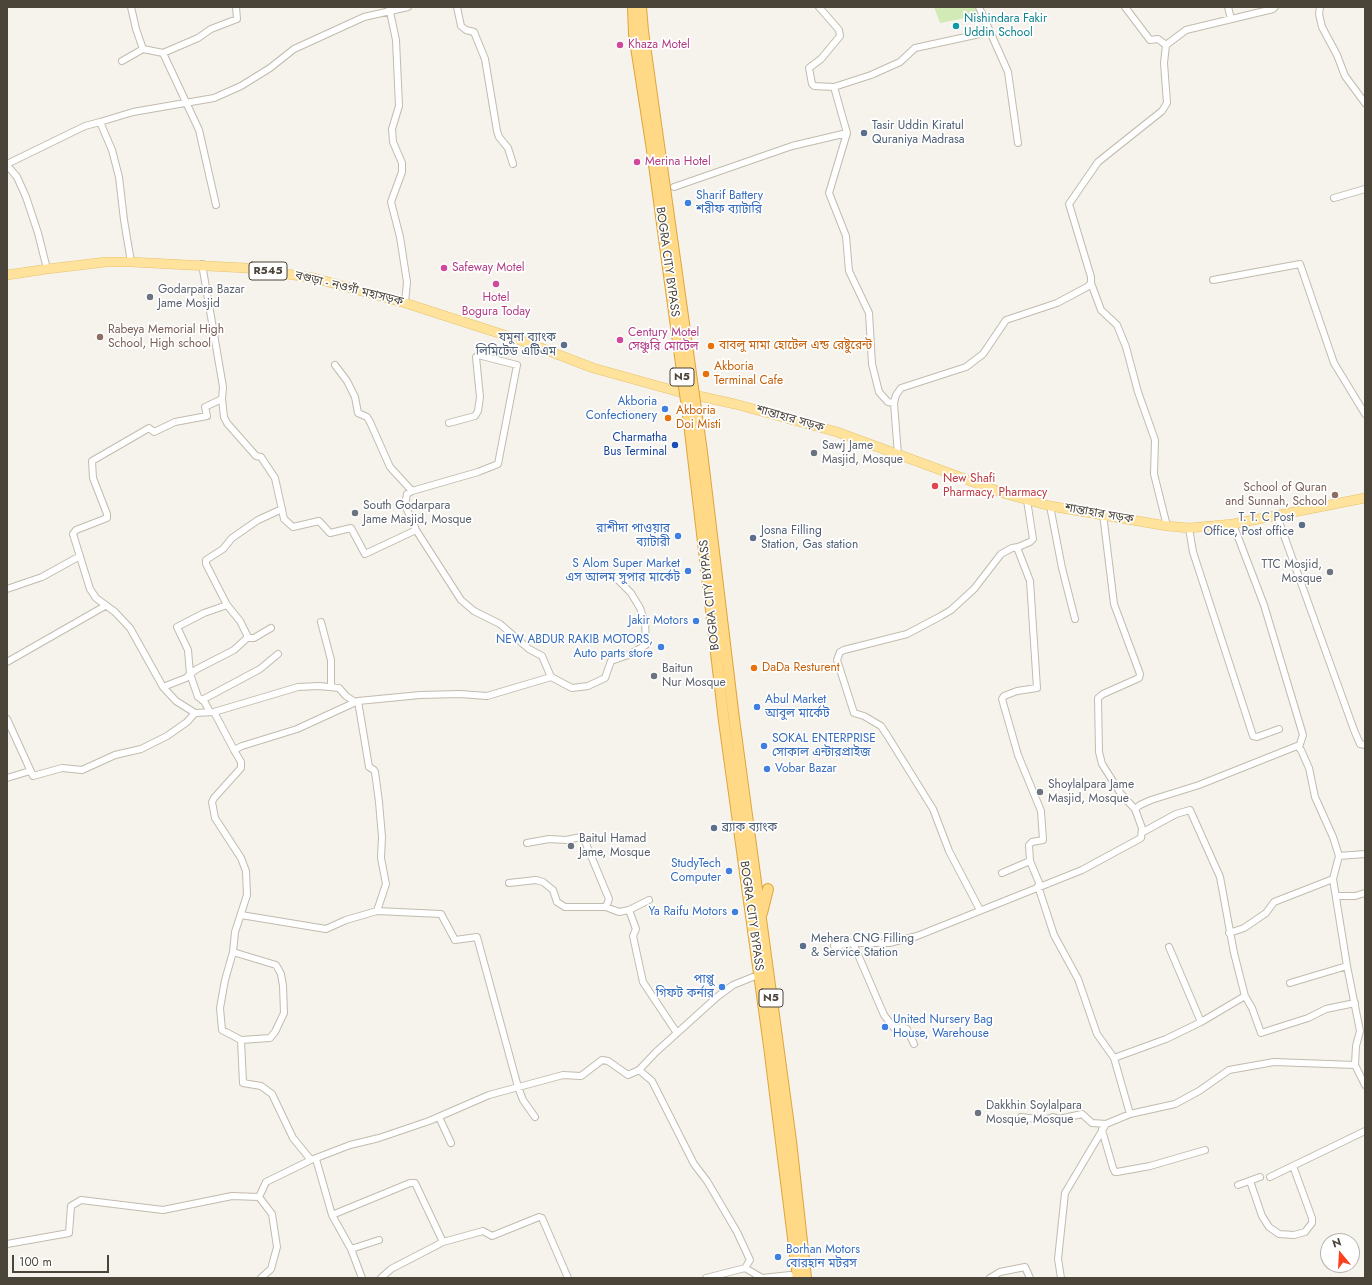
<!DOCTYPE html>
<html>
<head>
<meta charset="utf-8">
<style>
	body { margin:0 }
	#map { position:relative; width:1372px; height:1285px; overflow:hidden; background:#f6f3ec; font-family:Jost,sans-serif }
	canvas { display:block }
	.frame { position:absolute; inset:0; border:8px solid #4b4439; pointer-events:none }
	.north { position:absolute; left:1320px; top:1233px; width:40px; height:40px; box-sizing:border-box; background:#fff; border:1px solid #b7b4b0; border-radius:50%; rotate:342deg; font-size:11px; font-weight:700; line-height:16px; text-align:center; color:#4b4439 }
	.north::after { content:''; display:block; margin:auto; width:14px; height:18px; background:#fc3f1d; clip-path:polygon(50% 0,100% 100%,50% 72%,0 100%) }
	.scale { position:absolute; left:12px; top:1255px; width:97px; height:18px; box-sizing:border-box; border:2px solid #4b4439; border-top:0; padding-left:5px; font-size:12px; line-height:14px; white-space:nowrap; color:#4b4439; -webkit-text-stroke:3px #fff; paint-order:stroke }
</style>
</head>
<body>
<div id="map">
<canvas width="1372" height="1285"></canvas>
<div class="frame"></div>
<div class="north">N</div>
<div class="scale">100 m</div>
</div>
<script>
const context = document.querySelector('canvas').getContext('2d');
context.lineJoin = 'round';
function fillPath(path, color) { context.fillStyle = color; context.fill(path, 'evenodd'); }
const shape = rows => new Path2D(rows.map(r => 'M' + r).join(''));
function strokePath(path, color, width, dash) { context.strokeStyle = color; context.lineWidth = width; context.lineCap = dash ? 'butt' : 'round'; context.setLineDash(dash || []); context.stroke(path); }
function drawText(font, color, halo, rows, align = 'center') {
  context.font = font + ' Jost,"Noto Sans Bengali",sans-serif'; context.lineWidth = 3.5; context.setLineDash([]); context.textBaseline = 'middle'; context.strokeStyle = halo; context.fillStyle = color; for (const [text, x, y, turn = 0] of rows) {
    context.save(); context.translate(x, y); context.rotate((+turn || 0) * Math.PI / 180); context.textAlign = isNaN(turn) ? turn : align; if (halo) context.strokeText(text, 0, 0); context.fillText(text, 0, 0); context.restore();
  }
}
fillPath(shape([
	[934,7,977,7,980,15,940,23]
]), '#d2eab5');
const minor = shape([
	[131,7,136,29,143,49,163,53,199,130,216,205],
	[389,7,396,40,399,106,392,129,393,142,402,163,402,172,391,202,400,237,407,282,405,303],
	[457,7,461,26,466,30,474,32,485,59,497,131,499,137,508,148,513,164],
	[819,7,839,30,840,36,821,59,809,68,812,84,814,86,834,87,847,133,829,193,846,236,849,271,869,313,872,364,879,392,888,402,894,403],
	[979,7,1008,72,1018,143],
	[1125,7,1150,40,1158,39,1166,45],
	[1228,7,1231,19],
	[1320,7,1319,14,1322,27,1337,55,1345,76,1365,103],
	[163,53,198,38,211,29,237,19,236,7],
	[122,61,143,49],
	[834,87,871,75,900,62,915,48,989,32],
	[100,122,133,112,214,98,241,86,270,68,294,49,364,17,408,7],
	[7,164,85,126,100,122,112,150,119,177,124,220,131,262],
	[7,165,17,177,26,197,38,233,47,269],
	[674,187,792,146,847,133],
	[1334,198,1365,189],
	[202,264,223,387,222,399,224,417,227,423,256,456,261,457,275,478,284,519,293,527,319,521,330,533,351,528,365,554,416,530],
	[1213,280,1300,264,1334,363,1365,414],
	[1091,283,1101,310,1117,325,1126,347,1138,392,1155,440,1154,474,1167,526],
	[335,365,347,381,355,397,358,413,367,417,370,422,390,467,412,491],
	[222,399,205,407,207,416,175,422,154,432,149,428,92,461,93,478,107,514,107,518,76,530,73,534,90,589,96,598,115,612,130,628,163,687,176,701,195,713,214,712,234,750],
	[449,423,475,416,478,411,480,397,476,357,478,355,517,365,498,464,478,472,412,491,407,494,405,505,416,530,461,600,474,611,500,624,529,649,542,656,551,677],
	[898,455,894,403,896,395,901,388,966,367,983,354,1006,320,1057,303,1087,287,1091,283,1091,277,1069,204,1098,162,1162,111,1167,103,1164,63,1166,45,1186,30,1273,9,1275,7],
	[1027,500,1033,539,1030,542,1018,547,1018,550,1030,581,1037,688,1017,691,1004,696,1002,699,1018,755,1041,811,1043,840,1032,842,1029,845,1030,861,1040,885],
	[1050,506,1062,568,1075,619],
	[1103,514,1114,604,1140,674,1139,678,1103,694,1098,698,1099,752,1102,764,1121,794,1135,809],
	[1277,516,1354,730,1360,744,1365,745],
	[1233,524,1264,605,1303,735,1299,747],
	[1189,528,1193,552,1253,736,1257,737,1279,729],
	[7,589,42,577,80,556],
	[227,605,206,564,206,560,223,549,232,538,258,520,282,509],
	[321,622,331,660,331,687],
	[248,638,254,638,271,628],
	[7,662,105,606],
	[163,687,186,678,190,674,197,669,234,650,247,638,247,635,240,621,227,605,204,613,177,627,188,650,190,674,198,697,204,701,210,712],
	[202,700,260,669,278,654],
	[358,701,369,767,374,770,375,772,379,802,382,837,381,858,386,884,377,911],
	[214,712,298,687,319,686,339,688,346,696,355,702],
	[7,719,33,776,62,768,82,770,115,755,141,749,167,736,187,722,195,713],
	[7,778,30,771],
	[1143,832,1176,814,1190,810,1220,877,1234,953,1245,996,1252,1008,1261,1033,1308,1018,1326,1009,1355,1003],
	[527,843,549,839,566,840,581,837,584,839,609,899,606,907],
	[1339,856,1365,854],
	[1002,873,1030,861],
	[509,883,536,880,543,882,553,890,557,902,565,907,606,907,619,912,629,910,649,900],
	[1038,886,1054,935,1078,979,1097,1034,1114,1058,1130,1114],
	[1336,896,1355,896,1365,893],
	[629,910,636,929,633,936,643,982,677,1033],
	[980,910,949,851,933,809,887,735,881,726,864,716,854,713,837,660,840,652,844,650,907,634,941,616,951,610,974,589,1001,554,1012,548,1018,547],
	[241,915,326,929,346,920,377,911,441,914,455,940,477,937,518,1087,523,1100,535,1117],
	[1229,933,1244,928,1266,913,1274,902,1333,879],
	[853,943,884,1015,894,1028,903,1027,907,1029,914,1044],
	[834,946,853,943,889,943,917,936,1082,870,1141,838,1142,828,1135,809,1140,805,1151,800,1199,785,1297,746,1301,750,1309,768,1315,797,1333,837,1339,856,1333,879,1347,966,1360,1031,1356,1046,1355,1065,1365,1085],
	[1169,947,1201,1022],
	[233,952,276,965,281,974,283,986,284,1013,275,1032,270,1038,241,1040,222,1030,220,1008,225,980,233,952,235,932,247,895,246,871,241,858,215,818,212,802,214,798,241,768,241,762,234,750,242,746,297,729,358,701,420,695,460,694,487,696,551,677,572,688,588,686,605,678,611,661,628,655,646,645,645,622,640,608,631,593,617,579],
	[1290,983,1347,966],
	[241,1040,243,1083,261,1086,272,1094,293,1138,311,1160],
	[1114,1058,1166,1039,1201,1022,1245,996],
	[639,1070,652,1081,694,1164,707,1181,737,1232,750,1260,745,1268],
	[439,1117,451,1143],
	[1021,1117,1044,1120,1053,1117,1059,1119,1082,1114,1092,1123,1106,1124],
	[1102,1130,1113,1168,1115,1172,1117,1172,1150,1166,1205,1150],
	[316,1159,332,1215,351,1249,362,1278],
	[1270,1177,1365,1131],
	[1250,1181,1262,1216,1269,1227,1279,1234,1294,1235,1305,1232,1312,1223,1312,1218,1293,1166],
	[1238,1185,1260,1177],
	[259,1197,272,1214,277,1247,271,1269,261,1278],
	[332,1215,410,1183,415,1183,443,1242],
	[7,1244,69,1233,71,1206,81,1200,163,1210,232,1196,259,1197,266,1182,311,1160,350,1145,379,1138,429,1121,489,1095,563,1075,581,1076,602,1060,608,1061,628,1075,639,1070,656,1052,717,997,733,985,753,977],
	[351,1249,379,1240],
	[381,1278,391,1269,443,1242,483,1231,492,1236,539,1217,542,1218,568,1278],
	[706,1278,745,1268,762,1278,790,1275],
	[990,1278,1000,1272,1025,1267,1030,1278],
	[1061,1278,1058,1259,1065,1193,1106,1124,1130,1114,1175,1104,1199,1091,1229,1070,1274,1062,1355,1065]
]);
const primary = shape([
	[7,275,47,269,106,262,131,262,246,268,314,278,405,303,520,340,593,368,676,391,735,404,837,432,1006,494,1050,506,1167,526,1189,528,1233,524,1365,498]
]);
const trunk = shape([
	[633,7,634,34],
	[641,7,643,31],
	[734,719,791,1141,806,1278],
	[724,721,769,1046,798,1278],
	[762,913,768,889]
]);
strokePath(minor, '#c2bbae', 8);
strokePath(primary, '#e6c16a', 10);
strokePath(trunk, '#e0a43c', 12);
strokePath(minor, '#fff', 6);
strokePath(primary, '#ffe39c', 9);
strokePath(trunk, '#ffd985', 10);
const trunkBridge = shape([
	[643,31,702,452,734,719],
	[634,34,652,150,689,423,724,721]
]);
strokePath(trunkBridge, '#e0a43c', 12, []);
strokePath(trunkBridge, '#ffd985', 10);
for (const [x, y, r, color] of [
	[956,26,4,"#0f9aa8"],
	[620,45,4,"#d1479c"],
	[864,133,4,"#5c6f8a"],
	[637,162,4,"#d1479c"],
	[688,203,4,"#3f7fe0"],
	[444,268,4,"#d1479c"],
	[496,284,4,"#d1479c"],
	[150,297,4,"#6b7280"],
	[100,337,4,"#8d6e63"],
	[620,340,4,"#d1479c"],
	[564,345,4,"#5c6f8a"],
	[711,346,4,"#e8710a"],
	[706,374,4,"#e8710a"],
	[665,409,4,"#3f7fe0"],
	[668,418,4,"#e8710a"],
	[675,445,4,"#1a4fb4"],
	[814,453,4,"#6b7280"],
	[935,486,4,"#e0444e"],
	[1335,495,4,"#8d6e63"],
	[355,513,4,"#6b7280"],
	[1302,525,4,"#5c6f8a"],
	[678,536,4,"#3f7fe0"],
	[753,538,4,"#5c6f8a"],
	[688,571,4,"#3f7fe0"],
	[1330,572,4,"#6b7280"],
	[696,621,4,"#3f7fe0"],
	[661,647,4,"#3f7fe0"],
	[754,668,4,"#e8710a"],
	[654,676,4,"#6b7280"],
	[757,707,4,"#3f7fe0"],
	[764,746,4,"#3f7fe0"],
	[767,769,4,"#3f7fe0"],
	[1040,792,4,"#6b7280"],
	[714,828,4,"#5c6f8a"],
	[571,846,4,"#6b7280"],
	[729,871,4,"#3f7fe0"],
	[735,912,4,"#3f7fe0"],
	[803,946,4,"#5c6f8a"],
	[722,987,4,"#3f7fe0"],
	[885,1027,4,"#3f7fe0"],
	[978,1113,4,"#6b7280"],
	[778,1257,4,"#3f7fe0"]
]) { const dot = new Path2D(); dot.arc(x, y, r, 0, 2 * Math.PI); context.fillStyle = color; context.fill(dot); strokePath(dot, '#fff', 1.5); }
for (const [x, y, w] of [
	[268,271,38],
	[682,377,24],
	[771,998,24]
]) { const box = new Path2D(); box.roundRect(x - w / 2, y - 9, w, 18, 3); context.fillStyle = '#fff'; context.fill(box); strokePath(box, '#4b4439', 1); }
drawText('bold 11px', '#4b4439', null, [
	["R545",268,271],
	["N5",682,377],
	["N5",771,998]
]);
drawText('12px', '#0d838f', '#fff', [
	["Nishindara Fakir",964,19],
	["Uddin School",964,33]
], 'left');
drawText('12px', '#b23c85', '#fff', [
	["Khaza Motel",628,45],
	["Merina Hotel",645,162],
	["Safeway Motel",452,268],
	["Hotel",496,298,"center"],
	["Bogura Today",496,312,"center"],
	["Century Motel",628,333],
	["সেঞ্চুরি মোটেল",628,347]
], 'left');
drawText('12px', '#4e5e75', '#fff', [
	["Tasir Uddin Kiratul",872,126],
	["Quraniya Madrasa",872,140],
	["যমুনা ব্যাংক",556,338,"right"],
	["লিমিটেড এটিএম",556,352,"right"],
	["T. T. C Post",1294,518,"right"],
	["Office, Post office",1294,532,"right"],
	["Josna Filling",761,531],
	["Station, Gas station",761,545],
	["ব্র্যাক ব্যাংক",722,828],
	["Mehera CNG Filling",811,939],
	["& Service Station",811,953]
], 'left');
drawText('12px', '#366cbe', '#fff', [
	["Sharif Battery",696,196,"left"],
	["শরীফ ব্যাটারি",696,210,"left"],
	["Akboria",657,402],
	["Confectionery",657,416],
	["রাশীদা পাওয়ার",670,529],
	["ব্যাটারী",670,543],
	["S Alom Super Market",680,564],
	["এস আলম সুপার মার্কেট",680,578],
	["Jakir Motors",688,621],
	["NEW ABDUR RAKIB MOTORS,",653,640],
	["Auto parts store",653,654],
	["Abul Market",765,700,"left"],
	["আবুল মার্কেট",765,714,"left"],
	["SOKAL ENTERPRISE",772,739,"left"],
	["সোকাল এন্টারপ্রাইজ",772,753,"left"],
	["Vobar Bazar",775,769,"left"],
	["StudyTech",721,864],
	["Computer",721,878],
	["Ya Raifu Motors",727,912],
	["পাপ্পু",714,980],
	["গিফট কর্নার",714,994],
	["United Nursery Bag",893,1020,"left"],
	["House, Warehouse",893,1034,"left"],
	["Borhan Motors",786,1250,"left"],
	["বোরহান মটরস",786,1264,"left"]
], 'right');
drawText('12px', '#4b4439', '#fff', [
	["BOGRA CITY BYPASS",667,262,82],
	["বগুড়া - নওগাঁ মহাসড়ক",349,289,14],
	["শান্তাহার সড়ক",790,419,16],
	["শান্তাহার সড়ক",1099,514,10],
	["BOGRA CITY BYPASS",710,595,-96],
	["BOGRA CITY BYPASS",751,916,82]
]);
drawText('12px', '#5b616d', '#fff', [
	["Godarpara Bazar",158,290],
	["Jame Mosjid",158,304],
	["Sawj Jame",822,446],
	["Masjid, Mosque",822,460],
	["South Godarpara",363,506],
	["Jame Masjid, Mosque",363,520],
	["TTC Mosjid,",1322,565,"right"],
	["Mosque",1322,579,"right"],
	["Baitun",662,669],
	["Nur Mosque",662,683],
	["Shoylalpara Jame",1048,785],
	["Masjid, Mosque",1048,799],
	["Baitul Hamad",579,839],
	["Jame, Mosque",579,853],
	["Dakkhin Soylalpara",986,1106],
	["Mosque, Mosque",986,1120]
], 'left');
drawText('12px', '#785e54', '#fff', [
	["Rabeya Memorial High",108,330],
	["School, High school",108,344],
	["School of Quran",1327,488,"right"],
	["and Sunnah, School",1327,502,"right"]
], 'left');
drawText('12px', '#c56008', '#fff', [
	["বাবলু মামা হোটেল এন্ড রেষ্টুরেন্ট",719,346],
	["Akboria",714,367],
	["Terminal Cafe",714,381],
	["Akboria",676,411],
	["Doi Misti",676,425],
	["DaDa Resturent",762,668]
], 'left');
drawText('12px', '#164399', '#fff', [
	["Charmatha",667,438],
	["Bus Terminal",667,452]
], 'right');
drawText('12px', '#be3a42', '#fff', [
	["New Shafi",943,479],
	["Pharmacy, Pharmacy",943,493]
], 'left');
</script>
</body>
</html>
